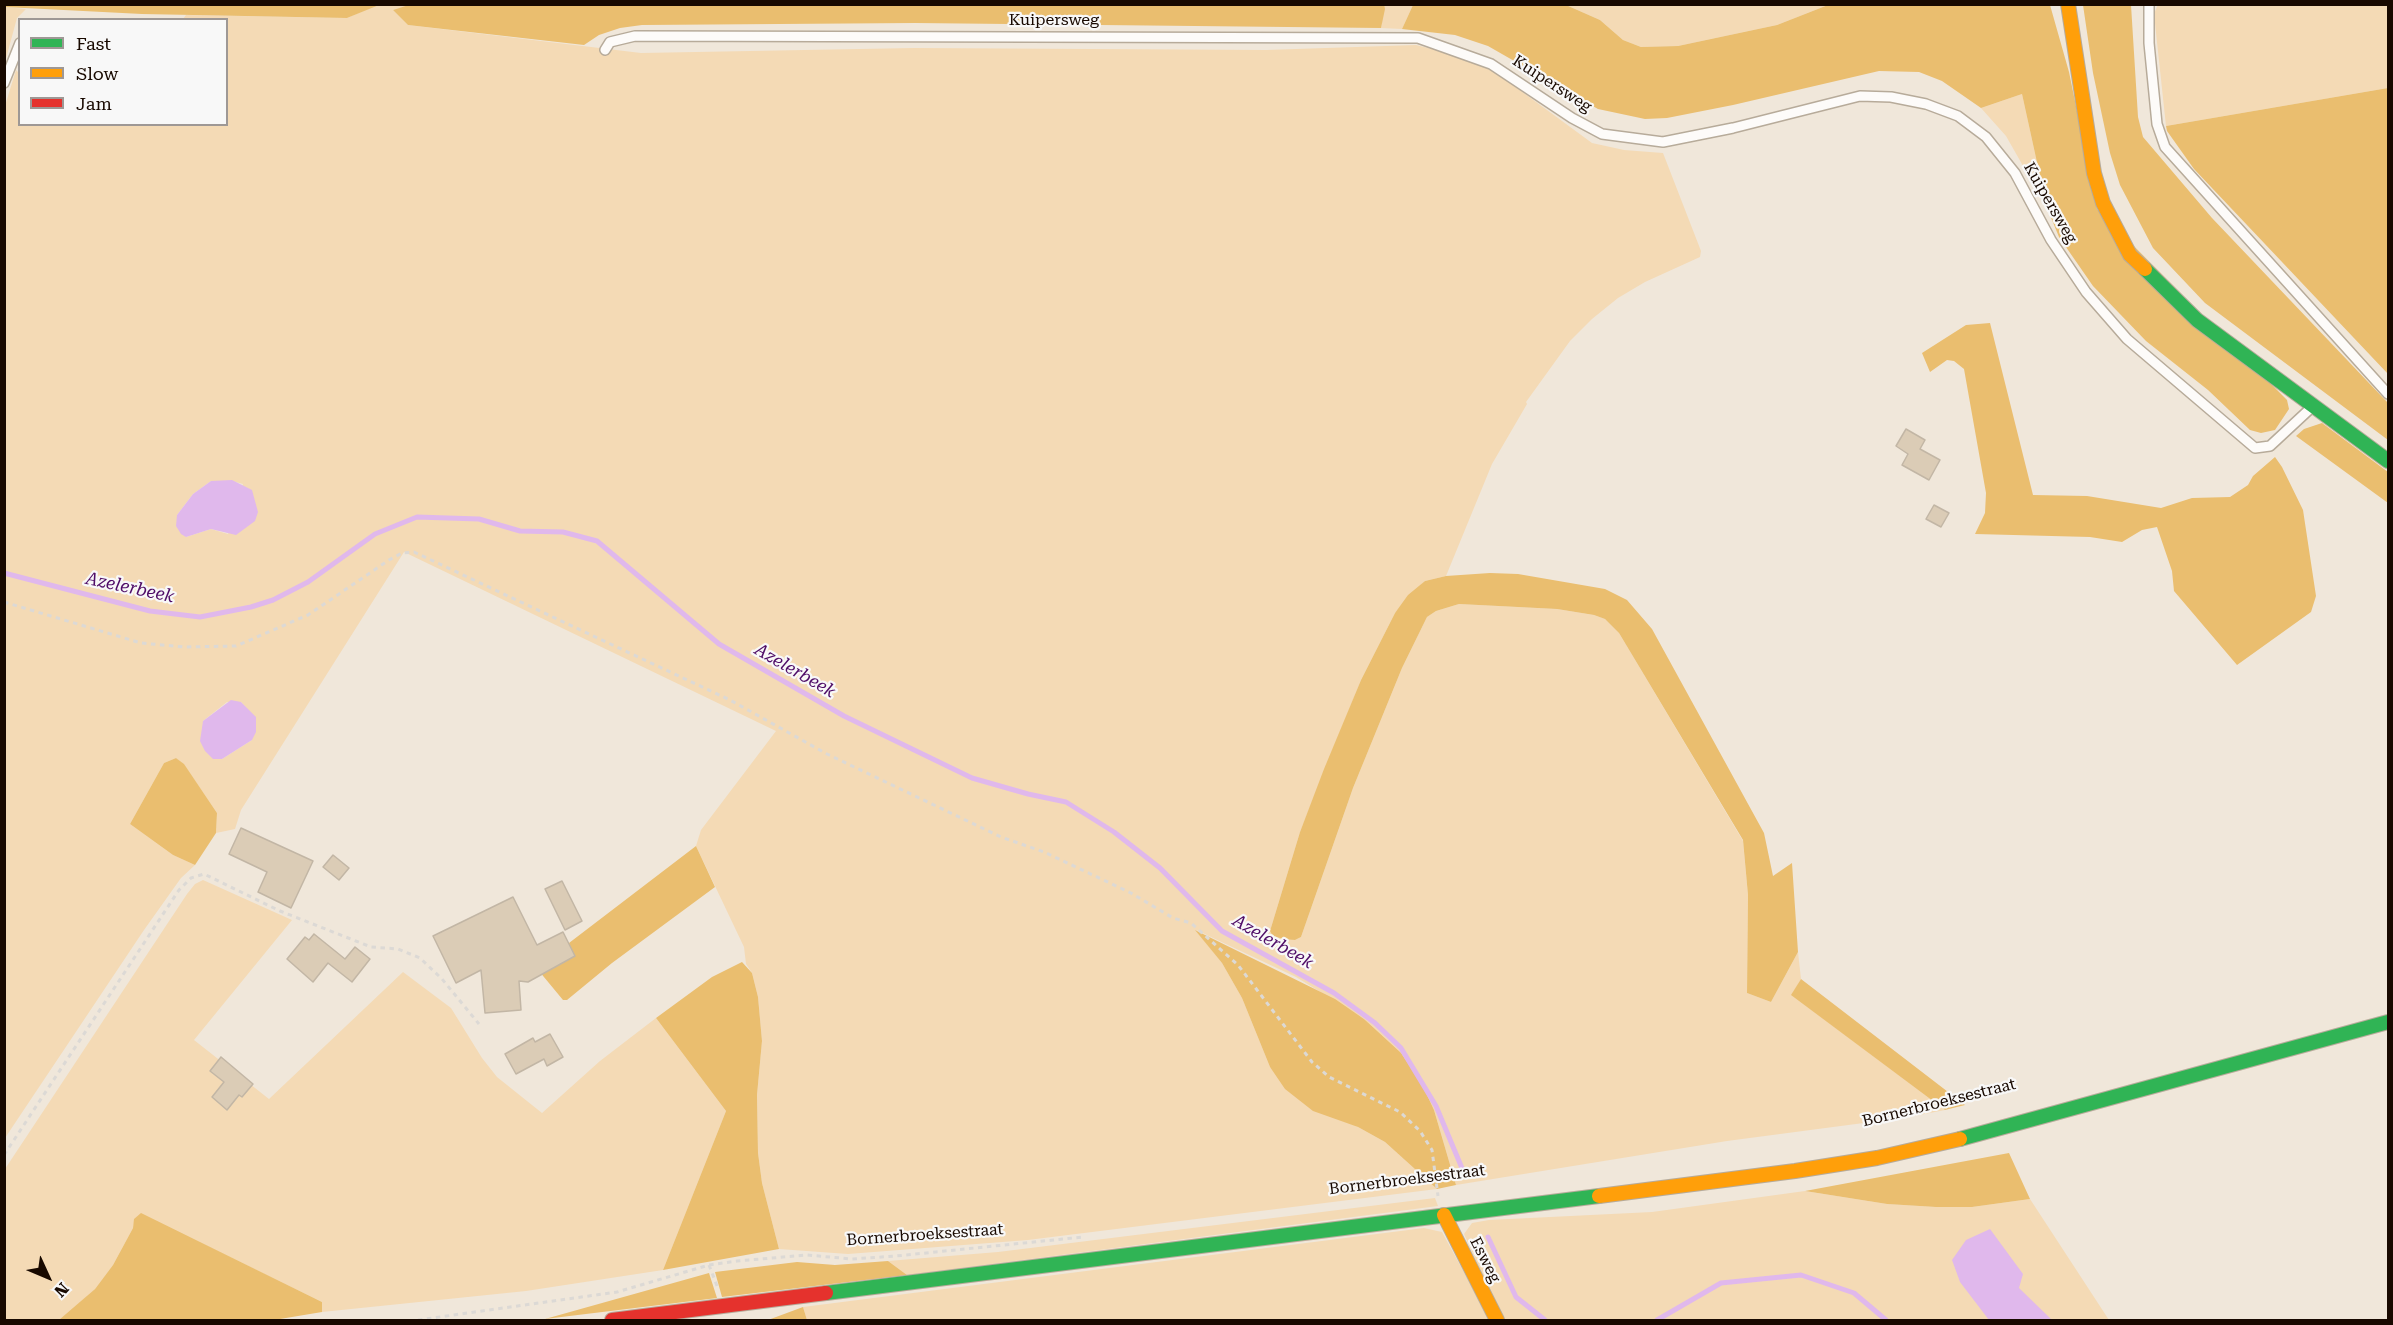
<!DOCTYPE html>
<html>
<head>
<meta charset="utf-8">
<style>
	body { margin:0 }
	#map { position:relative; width:2393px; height:1325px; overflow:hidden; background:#f0e7da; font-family:"Roboto Serif",serif }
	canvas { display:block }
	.frame { position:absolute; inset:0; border:6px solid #180900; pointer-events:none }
	.legend { position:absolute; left:18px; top:18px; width:210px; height:108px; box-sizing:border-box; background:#f8f8f8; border:2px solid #9e9895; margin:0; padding:8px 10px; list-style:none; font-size:18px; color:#180900 }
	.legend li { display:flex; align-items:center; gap:12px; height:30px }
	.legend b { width:30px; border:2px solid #9e9895 }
	.north { position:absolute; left:18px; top:1247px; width:60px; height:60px; -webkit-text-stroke:4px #f8f8f8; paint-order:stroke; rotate:134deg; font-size:16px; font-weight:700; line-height:24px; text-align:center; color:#180900 }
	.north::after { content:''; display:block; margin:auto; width:21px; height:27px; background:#180900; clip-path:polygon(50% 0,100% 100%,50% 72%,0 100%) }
</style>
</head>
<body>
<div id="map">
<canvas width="2393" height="1325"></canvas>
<div class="frame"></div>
<ul class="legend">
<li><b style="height:8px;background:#30b455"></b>Fast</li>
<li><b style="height:8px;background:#ff9f0a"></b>Slow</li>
<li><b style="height:8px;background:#e5322d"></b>Jam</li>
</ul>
<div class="north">N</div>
</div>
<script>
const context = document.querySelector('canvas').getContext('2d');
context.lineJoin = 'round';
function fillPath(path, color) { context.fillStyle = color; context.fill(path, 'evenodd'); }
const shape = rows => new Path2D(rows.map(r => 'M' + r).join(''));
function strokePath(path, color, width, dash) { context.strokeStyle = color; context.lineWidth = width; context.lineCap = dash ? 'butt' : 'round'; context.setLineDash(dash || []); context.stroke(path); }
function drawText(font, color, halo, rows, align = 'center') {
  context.font = font + ' "Roboto Serif",serif'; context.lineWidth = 4.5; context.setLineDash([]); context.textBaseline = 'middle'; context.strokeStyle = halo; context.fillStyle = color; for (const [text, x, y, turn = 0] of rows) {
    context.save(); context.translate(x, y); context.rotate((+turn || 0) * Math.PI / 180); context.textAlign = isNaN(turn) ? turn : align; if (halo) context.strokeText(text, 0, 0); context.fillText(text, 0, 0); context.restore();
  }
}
fillPath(shape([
	[379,4,412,5,393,10,408,25,641,53,914,48,1266,50,1416,45,1464,57,1491,69,1592,143,1624,150,1663,153,1701,251,1700,257,1645,282,1618,298,1592,319,1570,341,1526,402,1527,404,1492,464,1446,576,1425,581,1395,613,1361,680,1300,832,1270,931,1295,940,1301,937,1353,788,1402,668,1427,617,1436,611,1459,604,1557,609,1594,615,1605,619,1619,633,1743,841,1748,895,1747,993,1771,1002,1798,952,1801,979,1792,995,1945,1110,1909,1117,1727,1141,1456,1185,1434,1110,1423,1086,1364,1019,1296,977,1196,930,1222,963,1242,998,1270,1067,1358,1127,1385,1142,1437,1189,1028,1240,848,1254,779,1249,762,1183,758,1153,757,1095,762,1041,758,997,752,973,746,964,744,947,696,846,701,830,776,731,404,552,241,810,235,829,216,833,217,813,184,765,176,758,164,763,130,824,173,855,195,865,181,878,144,930,5,1138,4,109,16,70,19,73,20,124,226,124,226,20,183,19,186,15,347,18],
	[211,481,232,481,243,484,228,534,211,529,186,537,177,515,193,494],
	[227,702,241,702,247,709,252,740,222,759,203,721],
	[2158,4,2388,5,2388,88,2166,126,2154,14],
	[1006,5,1183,5,1091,6],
	[1384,5,1413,5,1402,29,1381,28],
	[1566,5,1828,5,1777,25,1678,46,1641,47,1623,40,1600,20],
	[5,7,26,9,17,18,5,62],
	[2022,94,2047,208,2006,136,1981,108],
	[203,880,292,920,194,1040,269,1099,403,972,451,1008,482,1058,497,1077,542,1113,600,1061,656,1018,726,1111,663,1270,526,1291,322,1312,322,1302,141,1214,135,1219,133,1228,113,1265,95,1289,69,1313,59,1320,5,1320,5,1169,187,894,195,884],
	[1805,1191,1887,1204,1936,1207,1972,1207,2030,1199,2109,1320,1503,1320,1464,1234,1472,1223,1489,1220,1652,1212],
	[1435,1198,1438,1206,907,1275,888,1261,998,1252],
	[1424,1228,1442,1232,1490,1320,807,1320,803,1307]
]), '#f4dab5');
fillPath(shape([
	[412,4,1384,4,1385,9,1381,28,915,23,642,25,620,28,599,35,584,45,408,25,393,10],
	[4,5,5,4,379,5,347,18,142,14,5,7],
	[1413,5,1566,5,1600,20,1623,40,1641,47,1678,46,1777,25,1828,5,2050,5,2069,72,2097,209,2287,400,2289,409,2275,430,2261,433,2250,430,2208,390,2146,341,2093,286,2059,237,2047,208,2022,94,1981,108,1942,81,1919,72,1879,71,1733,105,1667,118,1645,119,1598,109,1488,46,1455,35,1402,29],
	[2083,5,2131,5,2138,117,2143,137,2212,218,2388,403,2388,440,2205,303,2153,248,2120,185,2110,153,2093,73],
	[2388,88,2388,374,2194,169,2167,131,2166,126],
	[1990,323,2033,495,2087,496,2161,508,2192,498,2230,497,2248,485,2253,476,2275,457,2282,467,2303,510,2316,596,2311,612,2237,665,2174,591,2172,571,2157,527,2142,530,2122,542,2090,537,1975,534,1985,513,1986,493,1964,369,1954,361,1947,360,1930,372,1922,353,1966,325],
	[2322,423,2388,472,2388,503,2296,436,2304,429],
	[1490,573,1518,574,1605,589,1627,600,1652,629,1764,833,1773,876,1792,863,1798,952,1771,1002,1747,993,1748,895,1743,840,1619,633,1605,619,1594,615,1557,609,1459,604,1436,611,1427,617,1402,668,1353,788,1301,937,1295,940,1284,939,1273,936,1270,931,1300,832,1324,769,1361,680,1395,613,1408,595,1425,581,1446,576],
	[176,758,184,764,217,813,216,833,195,865,173,855,130,824,164,763],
	[696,846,715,887,612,963,567,1000,563,1000,534,965,570,947,569,943],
	[1195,930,1335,999,1364,1019,1401,1053,1423,1086,1434,1110,1456,1185,1437,1189,1385,1142,1358,1127,1313,1111,1285,1089,1270,1067,1242,998,1222,963],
	[742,962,752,973,758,997,762,1041,757,1095,758,1153,762,1183,779,1249,663,1270,726,1111,656,1018,712,977],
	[1801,979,1965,1105,1945,1110,1791,995],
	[2009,1153,2030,1199,1972,1207,1936,1207,1887,1204,1805,1191],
	[141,1213,322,1302,322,1312,274,1320,59,1320,95,1289,113,1265,133,1228,134,1219],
	[888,1261,907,1275,722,1297,715,1272,797,1262,835,1265],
	[709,1273,717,1298,545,1319],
	[803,1307,807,1320,768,1320]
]), '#eabe6f');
fillPath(shape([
	[232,480,252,490,258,512,255,521,236,535,211,529,186,537,181,534,176,526,177,515,193,494,211,481],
	[231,700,241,702,256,717,256,732,252,740,222,759,213,759,205,751,200,741,203,721],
	[1990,1229,2023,1274,2019,1288,2052,1320,1989,1320,1960,1282,1952,1260,1966,1240]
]), '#e0b8ec');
strokePath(shape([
	[4,573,150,611,200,617,251,607,273,600,308,582,375,534,417,517,479,519,520,531,563,532,597,541,719,644,844,716,972,778,1028,794,1066,802,1114,832,1160,868,1222,931,1334,993,1375,1023,1401,1048,1436,1106,1464,1173],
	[1488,1237,1516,1297,1545,1320],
	[1657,1320,1721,1283,1801,1275,1854,1293,1886,1320]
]), '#e0b8ec', 5);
const building = shape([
	[1906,429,1925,440,1920,449,1940,460,1929,480,1902,465,1908,454,1896,446,1906,429],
	[1934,505,1949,513,1941,527,1926,519,1934,505],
	[241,828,313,861,291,908,258,892,267,872,229,854,241,828],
	[333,855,349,868,339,880,323,867,333,855],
	[562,881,582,921,565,930,545,889,562,881],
	[513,897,537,945,563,932,575,956,528,982,519,981,521,1010,485,1013,481,970,456,983,433,936,513,897],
	[314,934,345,959,355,947,370,959,352,982,328,963,313,982,287,959,305,937,309,940,314,934],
	[550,1034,563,1057,547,1066,544,1059,516,1074,505,1054,533,1038,535,1042,550,1034],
	[221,1057,253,1084,242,1097,239,1095,227,1110,212,1097,224,1082,210,1071,221,1057]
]);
fillPath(building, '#dbccb6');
strokePath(building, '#c2b6a5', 1.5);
const lane = shape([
	[2149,4,2149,43,2157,124,2165,147,2388,394],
	[605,50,610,42,635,36,1418,38,1491,64,1572,118,1602,134,1663,142,1733,128,1860,96,1891,97,1926,104,1958,116,1986,137,2015,173,2051,240,2086,292,2127,339,2255,448,2270,446,2312,407],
	[4,83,20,43]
]);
const fast = shape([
	[2145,269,2197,320,2388,461],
	[1960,1139,2388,1022],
	[826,1293,1599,1196]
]);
const slow = shape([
	[2068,4,2094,173,2103,203,2130,255,2145,269],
	[1599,1196,1795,1171,1877,1158,1960,1139],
	[1444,1215,1497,1320]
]);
const jam = shape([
	[612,1320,826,1293]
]);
strokePath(lane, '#b7ab9a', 12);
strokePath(fast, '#b7ab9a', 16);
strokePath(slow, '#b7ab9a', 16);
strokePath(jam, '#b7ab9a', 16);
strokePath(shape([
	[4,602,141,643,184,647,236,646,308,615,389,560,402,553,414,552,730,700,827,754,1001,837,1044,852,1131,893,1173,918,1191,923,1238,965,1312,1062,1329,1077,1400,1112,1420,1131,1432,1150,1438,1196],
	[4,1155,179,890,191,878,204,874,280,911,371,947,398,949,420,958,442,979,479,1024],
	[709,1265,717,1286],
	[418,1320,617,1292,709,1265,737,1261,807,1255,852,1259,896,1256,1083,1237]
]), '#dcd9d5', 3, [4.5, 4.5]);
strokePath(lane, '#fdfbf9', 9);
strokePath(fast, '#30b455', 14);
strokePath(slow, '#ff9f0a', 14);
strokePath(jam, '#e5322d', 14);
drawText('16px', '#180900', '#f8f8f8', [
	["Kuipersweg",1054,20],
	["Kuipersweg",1552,84,33],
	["Kuipersweg",2050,203,60],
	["Bornerbroeksestraat",1939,1103,-14],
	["Bornerbroeksestraat",1407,1180,-7],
	["Bornerbroeksestraat",925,1235,-4],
	["Esweg",1485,1260,63]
]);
drawText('italic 18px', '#4f0d67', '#f8f8f8', [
	["Azelerbeek",130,588,12],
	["Azelerbeek",795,671,30],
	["Azelerbeek",1273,942,30]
]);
</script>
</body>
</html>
